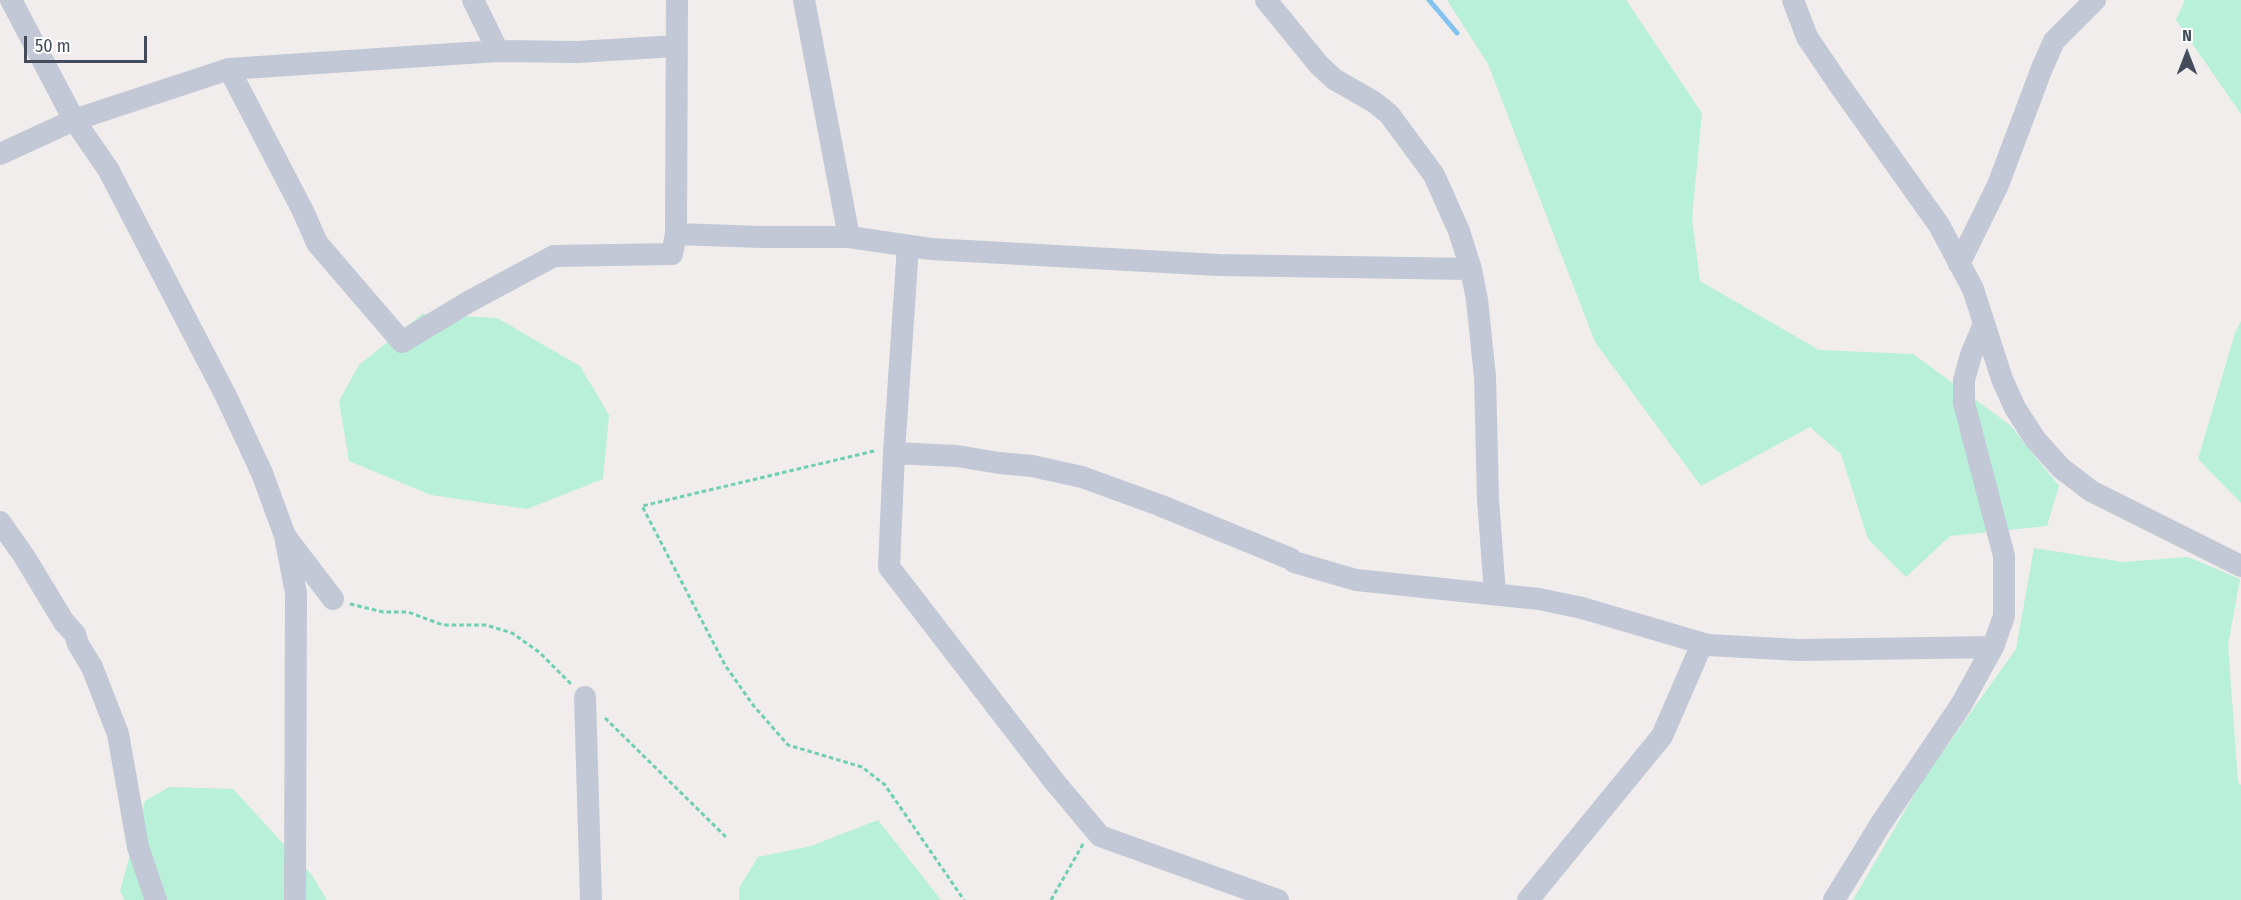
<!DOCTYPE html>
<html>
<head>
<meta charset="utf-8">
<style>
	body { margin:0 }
	#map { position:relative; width:2241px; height:900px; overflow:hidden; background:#f0edec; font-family:"Fira Sans Condensed",sans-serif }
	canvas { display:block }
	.north { position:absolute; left:2157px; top:24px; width:60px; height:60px; -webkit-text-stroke:4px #fff; paint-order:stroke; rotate:0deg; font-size:16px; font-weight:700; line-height:24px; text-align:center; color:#444c5b }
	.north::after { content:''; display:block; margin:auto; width:21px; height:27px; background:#444c5b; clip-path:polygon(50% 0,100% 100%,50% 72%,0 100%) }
	.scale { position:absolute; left:24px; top:36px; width:123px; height:27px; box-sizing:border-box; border:3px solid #444c5b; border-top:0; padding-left:8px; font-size:18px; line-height:21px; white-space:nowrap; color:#444c5b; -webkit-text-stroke:4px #fff; paint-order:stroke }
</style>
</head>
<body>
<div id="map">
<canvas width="2241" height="900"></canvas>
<div class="north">N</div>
<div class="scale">50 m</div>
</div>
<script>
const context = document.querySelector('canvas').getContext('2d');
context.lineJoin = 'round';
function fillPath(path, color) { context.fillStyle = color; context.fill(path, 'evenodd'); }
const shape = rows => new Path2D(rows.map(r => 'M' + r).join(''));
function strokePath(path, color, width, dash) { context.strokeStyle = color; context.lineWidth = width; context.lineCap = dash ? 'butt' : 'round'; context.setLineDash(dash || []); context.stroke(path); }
fillPath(shape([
	[1447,0,1626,0,1702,113,1692,218,1700,281,1819,350,1913,354,2010,425,2059,486,2047,526,1950,536,1906,577,1868,539,1841,454,1810,427,1701,486,1595,342,1488,64],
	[2185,0,2241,0,2241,114,2176,20],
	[422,314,497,318,580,366,609,415,603,479,527,509,431,495,349,461,339,401,359,365],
	[2241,321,2241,503,2198,459,2235,333],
	[2034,548,2123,562,2188,557,2240,579,2228,645,2238,783,2241,785,2241,900,1853,900,1924,778,2016,649],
	[169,787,233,789,312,875,327,900,125,900,120,891,145,801],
	[878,820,941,900,739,900,739,888,758,857,811,846]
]), '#b8f0d9');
strokePath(shape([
	[1429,0,1457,33]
]), '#83c3ee', 5);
strokePath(shape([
	[874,451,642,506,725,665,753,705,788,745,862,767,885,785,964,900],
	[350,604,383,612,408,612,443,625,486,625,512,633,539,652,571,684],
	[605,718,726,837],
	[1051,900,1083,844]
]), '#6fcfb3', 3, [4.5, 3]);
strokePath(shape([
	[11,0,74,120,108,169,226,396,262,473,285,536,333,599],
	[473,0,498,51],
	[804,0,849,237],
	[1266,0,1319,65,1334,79,1374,102,1389,114,1434,175,1459,231,1471,269,1477,300,1485,377,1488,499,1495,594],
	[1793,0,1807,37,1838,83,1939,225,1973,289,2002,379,2015,408,2035,439,2061,468,2091,491,2241,566],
	[229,69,303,211,317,243,402,342,470,301,554,256,672,254,676,234,677,0],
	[0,154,74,120,229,69,498,51,577,52,676,46],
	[676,234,762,237,849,237,931,249,1218,265,1471,269],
	[908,246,894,453,889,567,1054,781,1100,836,1278,900],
	[1959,264,1998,185,2042,68,2054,41,2095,0],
	[894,453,957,456,999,463,1032,466,1082,477,1159,505,1291,559,1294,562,1356,580,1539,599,1582,608,1708,645,1799,650,1993,647],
	[0,522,24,556,64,622,75,634,78,644,92,667,118,734,138,847,156,900],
	[286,542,296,593,295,900],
	[585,697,591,900],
	[1528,900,1662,736,1702,644],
	[1834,900,1880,825,1961,705,1993,647,2004,616,2004,556,1964,403,1964,380,1971,355,1984,324]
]), '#c2c8d5', 22);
</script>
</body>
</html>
